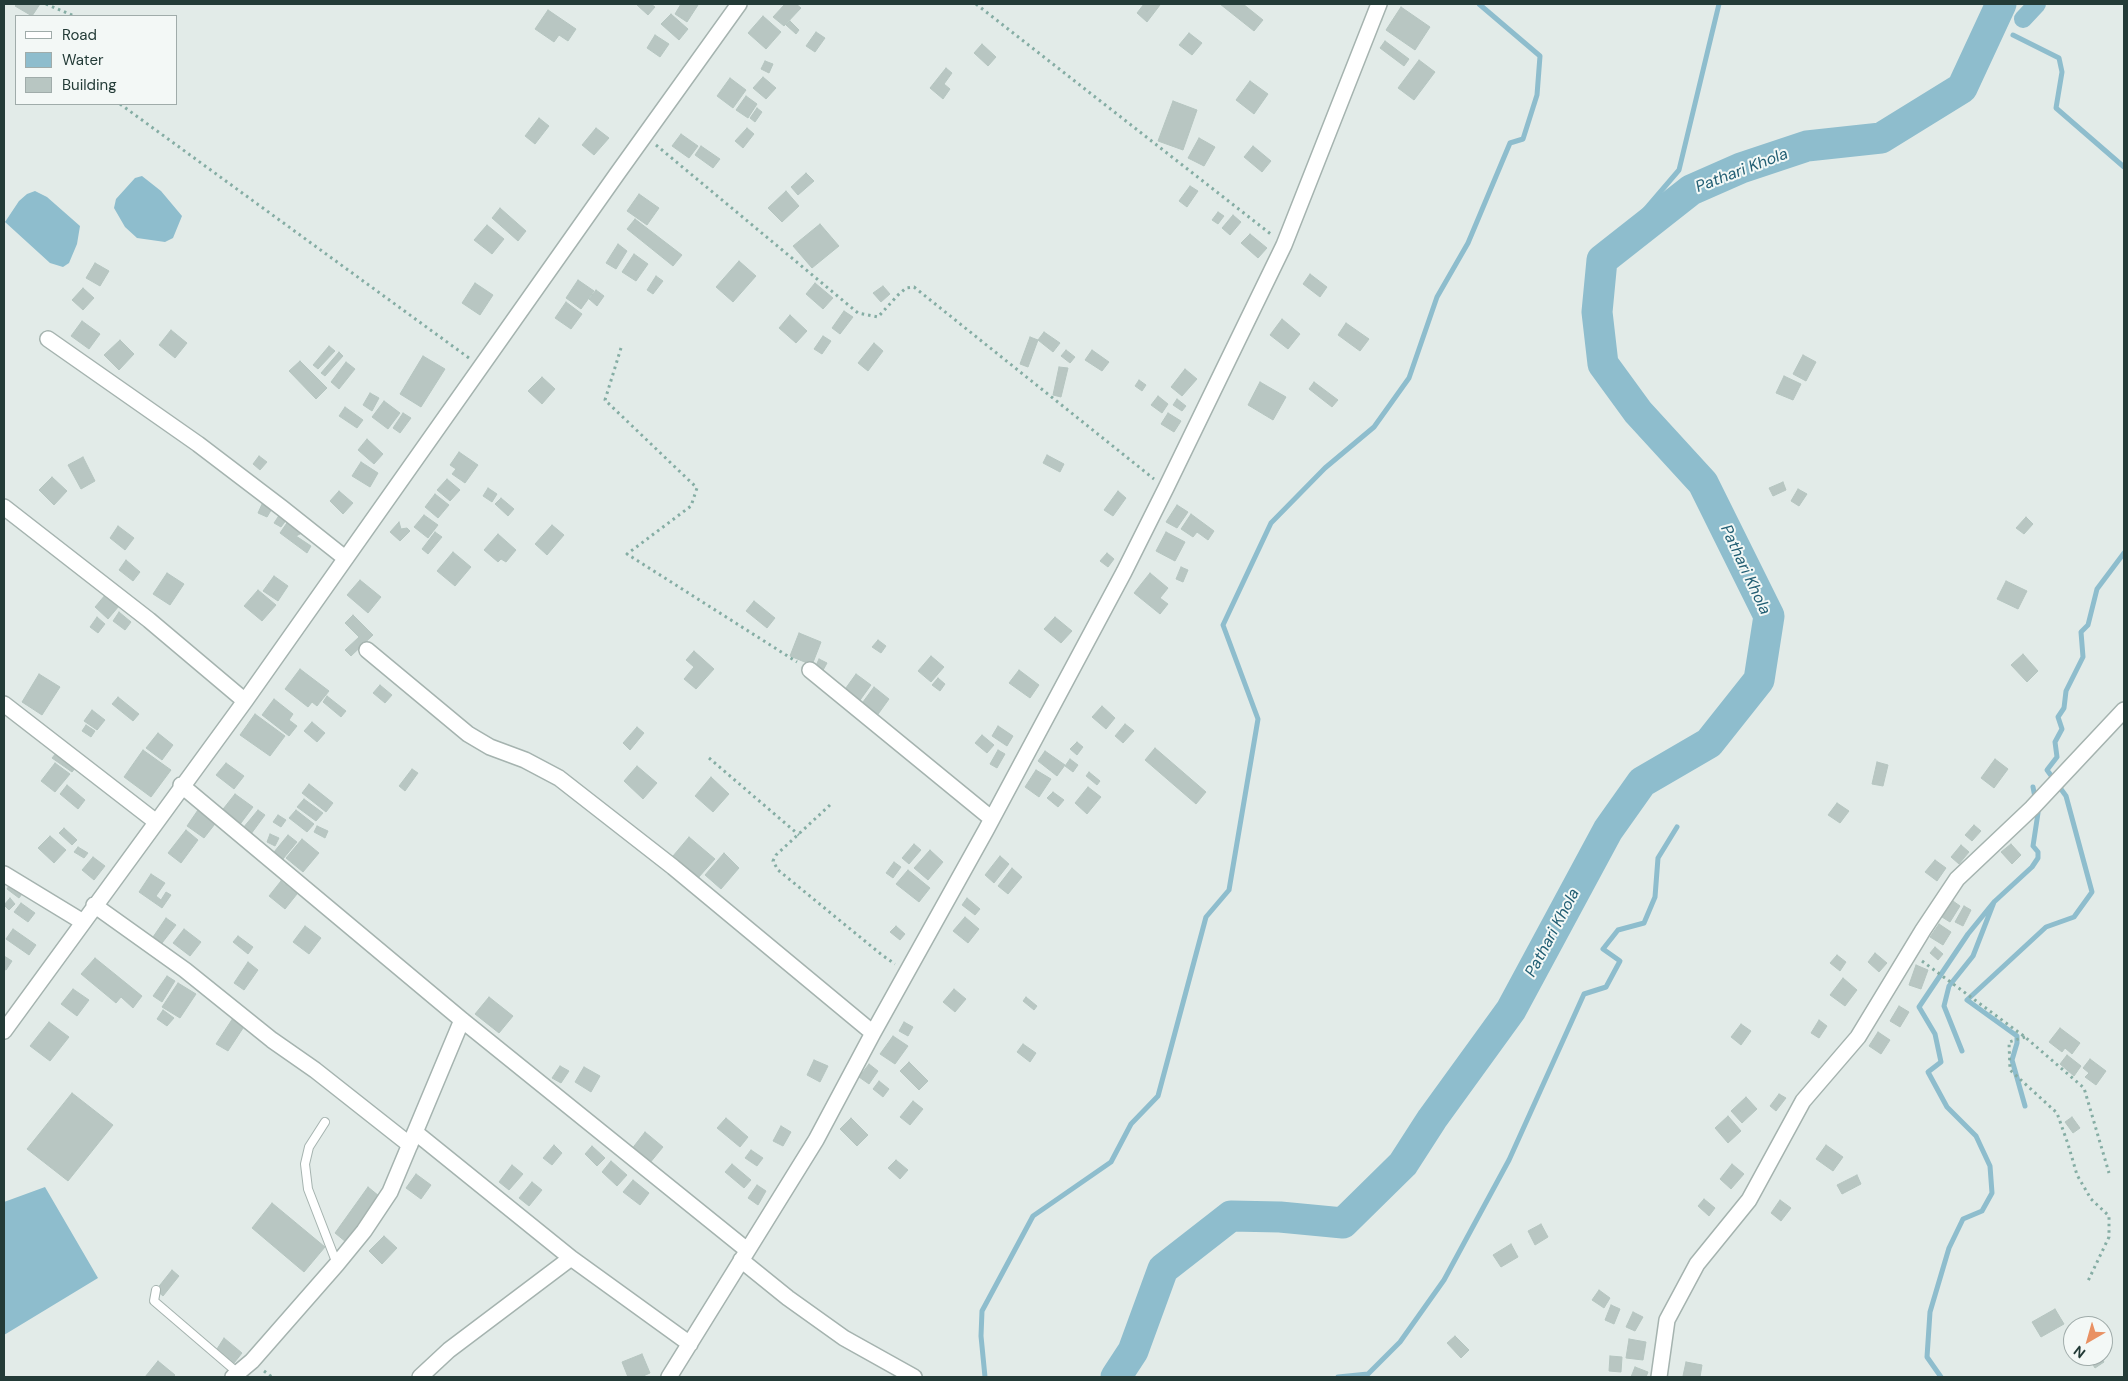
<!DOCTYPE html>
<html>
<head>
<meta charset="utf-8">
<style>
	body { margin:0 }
	#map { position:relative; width:2128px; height:1381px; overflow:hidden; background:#e2ebe8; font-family:"DM Sans",sans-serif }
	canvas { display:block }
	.frame { position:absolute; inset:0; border:5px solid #233b37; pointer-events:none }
	.legend { position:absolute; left:15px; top:15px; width:162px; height:90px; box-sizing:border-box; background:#f3f8f6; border:1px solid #a0acaa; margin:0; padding:6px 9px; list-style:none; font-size:15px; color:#233b37 }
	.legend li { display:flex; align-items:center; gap:10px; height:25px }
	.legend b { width:25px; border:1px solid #a0acaa }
	.north { position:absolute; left:2063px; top:1316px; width:50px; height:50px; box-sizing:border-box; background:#f3f8f6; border:1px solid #a0acaa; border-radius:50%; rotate:218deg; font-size:14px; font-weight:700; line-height:20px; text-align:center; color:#233b37 }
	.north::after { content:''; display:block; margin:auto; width:18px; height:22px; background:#e99163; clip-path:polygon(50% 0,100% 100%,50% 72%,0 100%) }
</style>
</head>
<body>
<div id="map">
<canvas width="2128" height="1381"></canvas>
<div class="frame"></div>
<ul class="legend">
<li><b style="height:6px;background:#fff"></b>Road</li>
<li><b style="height:14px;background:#8ebdcd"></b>Water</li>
<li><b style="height:14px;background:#b8c6c2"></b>Building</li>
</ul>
<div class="north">N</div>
</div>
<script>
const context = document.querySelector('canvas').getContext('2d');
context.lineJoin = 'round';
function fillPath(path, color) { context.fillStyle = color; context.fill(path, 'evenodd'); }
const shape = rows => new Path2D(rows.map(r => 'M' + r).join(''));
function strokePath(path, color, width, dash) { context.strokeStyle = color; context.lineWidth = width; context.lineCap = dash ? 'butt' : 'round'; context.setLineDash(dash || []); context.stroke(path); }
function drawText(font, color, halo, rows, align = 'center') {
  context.font = font + ' "DM Sans",sans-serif'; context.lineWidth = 4; context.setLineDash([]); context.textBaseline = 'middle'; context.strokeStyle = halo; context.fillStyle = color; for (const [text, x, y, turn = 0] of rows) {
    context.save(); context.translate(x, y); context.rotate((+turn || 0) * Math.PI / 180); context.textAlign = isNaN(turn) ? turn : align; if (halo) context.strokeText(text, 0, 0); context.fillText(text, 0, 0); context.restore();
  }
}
fillPath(shape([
	[142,176,161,191,182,216,173,238,165,242,137,238,125,227,114,208,116,199,135,178],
	[35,191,47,197,80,226,77,244,69,263,63,267,50,263,5,222,19,201,27,194],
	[45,1187,98,1278,4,1335,4,1202]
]), '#8ebdcd');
strokePath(shape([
	[2013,35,2059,58,2062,72,2056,108,2124,167],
	[1602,260,1679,170,1719,4],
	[1962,1051,1944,1006,1949,986,1973,956,1994,902,2032,867,2038,858,2038,852,2033,846,2038,813,2033,787],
	[2025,1106,2012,1060,2017,1043,2017,1036,1967,1000,2046,927,2074,917,2092,892,2066,796,2047,770,2057,757,2055,742,2062,729,2058,717,2064,708,2066,691,2083,657,2081,632,2088,625,2097,589,2124,553],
	[985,1377,981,1336,982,1311,1033,1216,1111,1162,1131,1124,1158,1096,1206,917,1229,890,1258,719,1223,625,1271,523,1325,468,1374,427,1409,378,1437,297,1468,243,1510,143,1523,139,1537,95,1540,56,1479,4],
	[1338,1377,1368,1374,1400,1342,1444,1280,1509,1160,1584,994,1606,987,1620,961,1603,949,1618,930,1644,923,1655,897,1658,858,1677,827],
	[1941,1377,1927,1357,1930,1312,1949,1248,1963,1219,1982,1211,1992,1193,1990,1166,1976,1136,1947,1107,1928,1072,1941,1062,1935,1034,1919,1007,1968,934,1994,902]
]), '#8ebdcd', 5);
strokePath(shape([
	[2023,19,2037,4]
]), '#8ebdcd', 18);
strokePath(shape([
	[1116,1377,1133,1351,1163,1269,1231,1216,1280,1217,1343,1223,1403,1164,1432,1119,1511,1010,1608,830,1642,782,1709,743,1759,680,1769,616,1703,483,1638,412,1603,364,1597,312,1602,260,1691,190,1741,168,1807,146,1881,138,1962,88,2001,4]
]), '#8ebdcd', 31);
const building = shape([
	[17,4,40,4,32,16,15,6,17,4],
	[638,4,651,4,655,7,648,15,637,5,638,4],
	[681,4,698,5,687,22,675,14,681,4],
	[785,4,796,4,801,8,784,26,773,17,785,4],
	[1144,4,1160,5,1147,22,1137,13,1144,4],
	[1220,4,1243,4,1263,20,1254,31,1220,4],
	[1401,7,1430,27,1415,50,1386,30,1401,7],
	[548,10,576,29,568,41,559,35,554,42,535,29,548,10],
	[671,14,688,29,679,40,661,24,671,14],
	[763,16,781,32,766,49,748,33,763,16],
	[790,21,799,30,796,34,786,25,790,21],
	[816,32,825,38,815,52,806,46,816,32],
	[1189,33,1202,43,1192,55,1179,45,1189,33],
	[655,35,669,44,660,57,647,48,655,35],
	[1385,41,1409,59,1404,66,1380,48,1385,41],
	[982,44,996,57,988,66,974,53,982,44],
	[1419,60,1435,72,1414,100,1398,88,1419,60],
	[765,61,773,64,769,73,761,69,765,61],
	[946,68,952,73,944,84,950,89,943,99,930,88,946,68],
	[763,77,776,88,766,99,753,88,763,77],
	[730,78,746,90,733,108,717,96,730,78],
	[1250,81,1268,94,1254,114,1236,100,1250,81],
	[746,96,757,104,748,118,736,110,746,96],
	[1173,101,1197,110,1183,150,1158,141,1173,101],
	[757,108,762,112,755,122,750,118,757,108],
	[539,118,549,126,535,144,525,136,539,118],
	[596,128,609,138,594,155,582,145,596,128],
	[747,128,754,134,743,148,735,141,747,128],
	[681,134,698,146,689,158,672,146,681,134],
	[1199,138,1215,147,1204,166,1188,158,1199,138],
	[701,146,720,159,713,168,695,155,701,146],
	[1253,146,1271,161,1262,172,1244,157,1253,146],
	[806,173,814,181,798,195,791,187,806,173],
	[1190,186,1198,191,1187,207,1179,201,1190,186],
	[786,191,799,206,782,222,768,208,786,191],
	[639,194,659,208,647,225,627,211,639,194],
	[500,208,526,231,518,241,492,218,500,208],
	[1218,212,1224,216,1218,224,1212,220,1218,212],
	[1233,215,1241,222,1230,235,1222,228,1233,215],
	[635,219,682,255,673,266,627,229,635,219],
	[820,224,839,246,812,268,793,246,820,224],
	[487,225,504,239,492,254,474,240,487,225],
	[1250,234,1267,248,1258,258,1241,243,1250,234],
	[618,244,627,251,616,269,606,263,618,244],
	[634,254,648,264,636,281,622,272,634,254],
	[739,261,756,276,733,302,716,287,739,261],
	[95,263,109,271,100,286,86,278,95,263],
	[1310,274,1327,287,1320,297,1303,284,1310,274],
	[656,276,663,281,653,294,647,290,656,276],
	[578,280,594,291,581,309,566,298,578,280],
	[475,283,493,295,480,315,462,303,475,283],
	[815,283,833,298,823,309,806,294,815,283],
	[883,286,890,294,881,302,873,293,883,286],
	[83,288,94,298,83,310,72,300,83,288],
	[596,290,604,296,597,306,589,299,596,290],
	[566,302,582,314,571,329,555,318,566,302],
	[844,311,853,317,840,334,832,328,844,311],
	[790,315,807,331,796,343,779,328,790,315],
	[1282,319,1300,334,1288,349,1270,335,1282,319],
	[82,321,100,334,89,349,71,336,82,321],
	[1346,323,1369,339,1360,351,1338,335,1346,323],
	[171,330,187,343,175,358,159,345,171,330],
	[1044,332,1060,343,1053,352,1038,340,1044,332],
	[823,336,831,341,822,354,814,349,823,336],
	[1030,337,1038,340,1028,367,1020,364,1030,337],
	[120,340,134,354,119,370,104,355,120,340],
	[874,343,883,351,868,371,858,363,874,343],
	[329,346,335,351,318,369,313,365,329,346],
	[1066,350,1075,357,1070,363,1061,356,1066,350],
	[1092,350,1109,362,1102,371,1085,360,1092,350],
	[339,352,343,356,325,376,321,373,339,352],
	[1803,355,1816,362,1806,381,1793,374,1803,355],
	[423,356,445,369,421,407,400,394,423,356],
	[300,361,327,388,316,399,289,371,300,361],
	[346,362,355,369,339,389,331,382,346,362],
	[1059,367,1068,368,1061,397,1053,395,1059,367],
	[1185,369,1197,379,1182,396,1171,387,1185,369],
	[1784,376,1801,384,1793,400,1776,393,1784,376],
	[542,377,555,389,542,404,528,391,542,377],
	[1139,380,1146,385,1142,391,1135,386,1139,380],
	[1260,382,1286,397,1273,420,1248,405,1260,382],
	[1314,382,1338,400,1332,407,1309,389,1314,382],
	[370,393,379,398,372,411,363,405,370,393],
	[1158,396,1168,404,1162,413,1151,405,1158,396],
	[1177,399,1186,406,1182,411,1173,405,1177,399],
	[384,401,400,413,388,429,372,417,384,401],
	[345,407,363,420,357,428,339,416,345,407],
	[403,413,411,418,400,433,393,428,403,413],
	[1168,413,1181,421,1174,432,1161,424,1168,413],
	[367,439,383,454,374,464,358,450,367,439],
	[459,452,478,465,465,483,452,474,456,469,450,465,459,452],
	[1047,455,1064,464,1060,472,1043,463,1047,455],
	[259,456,267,462,260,470,253,464,259,456],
	[83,457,95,481,81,489,68,465,83,457],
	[361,462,378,473,370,487,352,476,361,462],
	[52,477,67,491,54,505,39,490,52,477],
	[447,479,460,490,450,501,437,490,447,479],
	[1783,482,1786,490,1773,496,1769,488,1783,482],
	[488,488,497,494,492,502,483,496,488,488],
	[1798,489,1807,494,1799,506,1791,501,1798,489],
	[339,491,353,503,343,514,330,501,339,491],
	[1118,491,1126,498,1113,516,1104,510,1118,491],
	[435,494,449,505,438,518,425,507,435,494],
	[501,498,514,509,508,516,495,504,501,498],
	[263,502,273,507,267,517,258,513,263,502],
	[1177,505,1188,512,1177,528,1166,522,1177,505],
	[280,514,287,519,281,527,274,523,280,514],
	[1191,514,1214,531,1208,540,1197,532,1193,537,1181,529,1191,514],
	[424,515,438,525,428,538,414,527,424,515],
	[291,517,308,530,296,536,311,546,307,553,280,533,291,517],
	[2026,517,2033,524,2024,534,2016,528,2026,517],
	[399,522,401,529,407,528,410,531,400,541,390,532,399,522],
	[552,525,564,535,547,555,535,544,552,525],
	[118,526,134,538,125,550,110,538,118,526],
	[435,532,442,537,428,554,422,549,435,532],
	[1166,532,1185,542,1175,561,1156,551,1166,532],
	[498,534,516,550,506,562,501,559,498,562,484,550,498,534],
	[453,552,471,567,455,586,437,571,453,552],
	[1107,553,1114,559,1108,567,1100,561,1107,553],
	[126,560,140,572,133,581,119,570,126,560],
	[1181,567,1188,570,1183,582,1176,579,1181,567],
	[167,573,184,584,170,605,153,594,167,573],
	[1150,573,1168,588,1160,598,1168,604,1160,614,1134,593,1150,573],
	[274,576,288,586,278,601,263,591,274,576],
	[360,580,381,597,368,613,347,595,360,580],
	[2006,581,2027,591,2018,609,1997,599,2006,581],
	[258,590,276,605,262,621,244,606,258,590],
	[106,594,119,606,108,619,95,607,106,594],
	[754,601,775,618,767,628,746,611,754,601],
	[119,612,131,622,125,630,113,621,119,612],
	[353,615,373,635,351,656,345,650,359,637,345,623,353,615],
	[97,617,105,624,98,633,90,627,97,617],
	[1055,617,1072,631,1061,643,1044,629,1055,617],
	[799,633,821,642,812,665,790,656,799,633],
	[878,640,886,646,881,653,872,647,878,640],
	[694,651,714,669,696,689,684,679,694,667,686,660,694,651],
	[2023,654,2038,671,2027,682,2011,665,2023,654],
	[931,656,944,667,931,682,918,671,931,656],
	[819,659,827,663,821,674,814,670,819,659],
	[300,669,329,691,317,706,312,702,308,707,285,689,300,669],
	[1019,670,1039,685,1030,698,1009,683,1019,670],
	[39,674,60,687,42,715,22,702,39,674],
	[856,674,871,685,858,703,843,692,856,674],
	[938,678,945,684,940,691,932,685,938,678],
	[380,685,392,695,385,703,373,693,380,685],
	[874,687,889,699,876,717,860,706,874,687],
	[327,696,346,711,341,717,323,702,327,696],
	[118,697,139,714,133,721,112,704,118,697],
	[274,699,293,714,289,720,297,726,289,736,262,715,274,699],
	[1102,706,1115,718,1106,729,1092,717,1102,706],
	[92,710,105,720,97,730,84,721,92,710],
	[255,714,285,736,270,756,240,735,255,714],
	[312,722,325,733,317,742,304,731,312,722],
	[1125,724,1134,731,1123,743,1115,736,1125,724],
	[86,725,95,731,91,737,82,731,86,725],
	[998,726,1013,736,1007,746,992,736,998,726],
	[637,727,644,733,630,750,623,743,637,727],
	[158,733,173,745,162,760,146,748,158,733],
	[982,735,994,745,987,753,975,743,982,735],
	[1077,742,1083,747,1077,755,1070,749,1077,742],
	[1155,748,1206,792,1196,804,1145,760,1155,748],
	[143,750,171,770,151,797,124,777,143,750],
	[998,750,1005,754,997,768,990,764,998,750],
	[1045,751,1065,765,1057,776,1038,761,1045,751],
	[57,752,76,767,72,772,52,758,57,752],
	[1070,759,1078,765,1073,772,1065,766,1070,759],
	[1995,759,2008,769,1994,788,1981,778,1995,759],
	[1877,762,1888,765,1883,786,1872,784,1877,762],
	[55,763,70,774,55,792,41,781,55,763],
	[226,763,244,776,234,789,216,775,226,763],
	[637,766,657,783,643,799,624,781,637,766],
	[412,769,418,773,405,791,399,786,412,769],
	[1036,770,1051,779,1039,797,1025,787,1036,770],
	[1089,772,1100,781,1097,785,1086,776,1089,772],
	[711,777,729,794,713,812,695,796,711,777],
	[309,784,333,803,326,812,302,793,309,784],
	[67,785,85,800,78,809,60,794,67,785],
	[1088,787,1101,797,1087,814,1075,803,1088,787],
	[1053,792,1064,800,1058,807,1047,798,1053,792],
	[235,794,253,807,238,827,220,813,235,794],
	[304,799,323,813,316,821,297,807,304,799],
	[1837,803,1849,811,1840,823,1828,815,1837,803],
	[200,807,218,820,204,838,187,826,200,807],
	[258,810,265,815,251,834,243,828,258,810],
	[296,810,314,824,307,832,289,818,296,810],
	[278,815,286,820,281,827,273,822,278,815],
	[1974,825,1981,831,1972,841,1965,835,1974,825],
	[317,826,328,831,325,838,314,832,317,826],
	[64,828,77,840,72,845,59,833,64,828],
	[186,830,198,840,181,863,168,853,186,830],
	[270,834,279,838,275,846,267,842,270,834],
	[288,835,297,842,283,859,274,852,288,835],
	[50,836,66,850,54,863,38,848,50,836],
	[689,837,715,859,698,878,673,856,689,837],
	[302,839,319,853,303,872,286,858,302,839],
	[914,844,921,850,909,864,902,858,914,844],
	[2011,844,2021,855,2012,864,2001,852,2011,844],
	[1961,845,1969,852,1959,864,1951,857,1961,845],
	[78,847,88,853,84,858,74,852,78,847],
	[930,850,943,862,928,880,914,868,930,850],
	[724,853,739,868,721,889,705,875,724,853],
	[1000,856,1009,864,994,883,985,875,1000,856],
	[93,857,105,866,94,880,82,870,93,857],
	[1935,860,1946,868,1937,881,1925,872,1935,860],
	[894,862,901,867,893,878,886,873,894,862],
	[1012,868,1022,877,1008,894,998,886,1012,868],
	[908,870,930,888,919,902,896,884,908,870],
	[151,874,165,883,156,896,161,900,166,892,171,895,162,908,139,892,151,874],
	[12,881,25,890,19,898,7,889,12,881],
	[281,881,297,894,285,909,269,896,281,881],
	[10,898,15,904,9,910,4,905,10,898],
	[967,898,980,909,975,915,962,905,967,898],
	[1953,901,1960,906,1950,922,1942,917,1953,901],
	[21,903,35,913,28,922,14,912,21,903],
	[1964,906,1971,910,1963,926,1955,922,1964,906],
	[965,917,979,929,968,943,953,931,965,917],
	[166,918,176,925,162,943,153,937,166,918],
	[1939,924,1951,932,1943,945,1930,937,1939,924],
	[305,926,321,938,309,954,293,942,305,926],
	[896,926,905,934,900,940,890,932,896,926],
	[13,929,36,945,29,955,6,939,13,929],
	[184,929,201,942,190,956,173,943,184,929],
	[238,936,253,947,248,954,233,942,238,936],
	[1935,947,1943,954,1938,960,1930,953,1935,947],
	[1875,953,1887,963,1879,972,1868,962,1875,953],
	[1837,955,1846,962,1840,971,1830,963,1837,955],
	[4,956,12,961,6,970,4,969,4,956],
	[95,958,142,996,133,1008,121,997,116,1003,81,974,95,958],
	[248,962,258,970,244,990,234,983,248,962],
	[1916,965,1928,970,1921,989,1909,985,1916,965],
	[167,976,175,981,162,1002,153,996,167,976],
	[1843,978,1857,990,1845,1006,1830,995,1843,978],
	[178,983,196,994,180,1018,162,1007,178,983],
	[73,989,89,1000,77,1016,61,1004,73,989],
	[954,989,966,999,955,1012,943,1002,954,989],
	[489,997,513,1016,499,1033,475,1014,489,997],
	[1026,997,1037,1006,1034,1010,1023,1001,1026,997],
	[1899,1006,1909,1012,1900,1027,1890,1021,1899,1006],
	[163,1010,174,1018,167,1026,157,1019,163,1010],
	[235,1015,247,1022,228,1051,216,1044,235,1015],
	[1819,1020,1827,1026,1819,1038,1811,1033,1819,1020],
	[49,1022,69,1037,50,1061,30,1046,49,1022],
	[904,1022,913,1027,908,1036,899,1031,904,1022],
	[1741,1024,1751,1031,1741,1045,1731,1037,1741,1024],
	[2060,1028,2080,1043,2072,1054,2065,1048,2062,1052,2049,1042,2060,1028],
	[1878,1032,1890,1040,1881,1054,1869,1046,1878,1032],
	[893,1036,908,1046,895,1064,880,1054,893,1036],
	[1023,1044,1036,1053,1030,1062,1017,1052,1023,1044],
	[2067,1055,2081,1066,2074,1076,2060,1064,2067,1055],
	[2090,1059,2106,1071,2096,1085,2085,1077,2089,1073,2083,1068,2090,1059],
	[814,1060,828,1066,820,1082,807,1075,814,1060],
	[909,1062,928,1081,919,1090,900,1071,909,1062],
	[869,1064,878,1071,869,1084,859,1077,869,1064],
	[560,1066,569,1071,561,1083,552,1078,560,1066],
	[584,1067,600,1076,591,1092,575,1082,584,1067],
	[879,1081,889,1089,883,1097,873,1089,879,1081],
	[72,1093,113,1125,68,1181,27,1149,72,1093],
	[1779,1094,1786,1098,1776,1111,1770,1106,1779,1094],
	[1746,1097,1757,1109,1742,1123,1731,1111,1746,1097],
	[913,1101,923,1109,910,1125,900,1117,913,1101],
	[1728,1116,1741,1131,1728,1143,1715,1128,1728,1116],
	[2072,1117,2080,1128,2073,1133,2065,1122,2072,1117],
	[726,1118,748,1137,740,1147,717,1128,726,1118],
	[851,1118,868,1135,857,1146,840,1129,851,1118],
	[781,1126,791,1132,783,1146,773,1141,781,1126],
	[645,1132,663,1147,649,1164,631,1150,645,1132],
	[554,1145,562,1153,552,1165,543,1158,554,1145],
	[1826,1145,1843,1157,1833,1171,1816,1159,1826,1145],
	[592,1146,605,1158,597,1166,585,1154,592,1146],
	[751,1150,763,1158,757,1166,745,1158,751,1150],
	[896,1160,908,1170,900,1179,888,1168,896,1160],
	[611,1161,627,1175,617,1186,602,1172,611,1161],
	[732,1164,751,1180,744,1188,725,1172,732,1164],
	[1732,1164,1744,1174,1731,1189,1720,1179,1732,1164],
	[512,1165,523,1174,509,1190,499,1182,512,1165],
	[416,1174,431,1185,421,1199,406,1188,416,1174],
	[1857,1175,1861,1184,1842,1194,1837,1185,1857,1175],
	[633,1180,649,1193,640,1205,623,1192,633,1180],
	[532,1182,542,1190,529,1206,519,1198,532,1182],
	[757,1185,766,1191,758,1205,748,1198,757,1185],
	[368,1187,379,1196,346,1242,335,1233,368,1187],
	[1704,1199,1715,1208,1709,1216,1698,1206,1704,1199],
	[1780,1200,1791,1208,1781,1221,1771,1213,1780,1200],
	[272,1203,325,1247,304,1272,252,1228,272,1203],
	[1541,1224,1548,1237,1535,1245,1528,1231,1541,1224],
	[384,1236,397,1248,382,1264,369,1251,384,1236],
	[1511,1244,1518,1257,1501,1267,1493,1255,1511,1244],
	[172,1270,179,1276,163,1296,156,1290,172,1270],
	[1599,1290,1610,1298,1604,1308,1592,1300,1599,1290],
	[1611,1305,1620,1309,1614,1324,1605,1320,1611,1305],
	[2055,1309,2064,1324,2041,1337,2032,1322,2055,1309],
	[1633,1312,1643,1317,1635,1331,1626,1327,1633,1312],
	[1455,1336,1469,1350,1461,1358,1447,1343,1455,1336],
	[224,1338,242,1353,234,1363,217,1349,224,1338],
	[1629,1339,1646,1342,1643,1360,1626,1358,1629,1339],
	[642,1354,650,1373,641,1377,628,1377,622,1362,642,1354],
	[1610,1356,1622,1357,1621,1372,1609,1371,1610,1356],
	[2090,1356,2100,1356,2104,1362,2095,1368,2088,1357,2090,1356],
	[158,1361,175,1375,173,1377,145,1377,158,1361],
	[1686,1362,1702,1365,1700,1377,1683,1376,1686,1362],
	[1635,1367,1648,1372,1646,1377,1631,1377,1635,1367]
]);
fillPath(building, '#b8c6c2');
strokePath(building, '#b5c5c0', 1);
const service = shape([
	[325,1122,309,1147,305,1164,308,1189,337,1264],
	[156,1290,154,1301,238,1373]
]);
const minor = shape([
	[48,339,198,444,282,508,345,558],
	[4,507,149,620,245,701],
	[367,650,468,734,490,747,525,760,559,778,673,867,873,1033],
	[810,670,992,819],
	[4,704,155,821],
	[181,785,462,1020,747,1250],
	[4,874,83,922],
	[94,905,185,970,272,1040,315,1070,410,1145],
	[4,1031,245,701,617,174,739,4],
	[415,1132,571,1258,690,1344],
	[741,1260,788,1298,844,1338,914,1377],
	[233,1377,252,1361,337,1264,364,1231,390,1192,462,1020],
	[420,1377,449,1350,571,1258],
	[669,1377,816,1140,873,1033,986,830,1124,572,1166,488,1284,245,1379,4],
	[1659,1377,1667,1320,1697,1264,1749,1200,1803,1101,1858,1037,1923,930,1957,879,2032,808,2124,710]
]);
strokePath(service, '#a5b3af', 10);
strokePath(minor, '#a5b3af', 18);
strokePath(shape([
	[46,4,74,16],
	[976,4,1272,235],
	[120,104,469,358],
	[656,145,858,313,878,317,898,295,906,288,914,287,1154,479],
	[621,348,605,400,697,488,691,506,627,554,797,662],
	[709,758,799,835],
	[830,805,776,855,773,861,778,870,882,955,895,964],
	[1922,961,2025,1037,2084,1088,2109,1173],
	[2025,1037,2009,1042,2010,1070,2057,1113,2068,1144,2077,1175,2091,1199,2109,1216,2109,1237,2088,1281],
	[264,1371,272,1377]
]), '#85ada4', 3, [2.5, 4]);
strokePath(service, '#fff', 8);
strokePath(minor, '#fff', 15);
drawText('italic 16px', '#215e73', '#f3f8f6', [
	["Pathari Khola",1742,171,-21],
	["Pathari Khola",1745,570,65],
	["Pathari Khola",1553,933,-62]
]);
</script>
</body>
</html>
